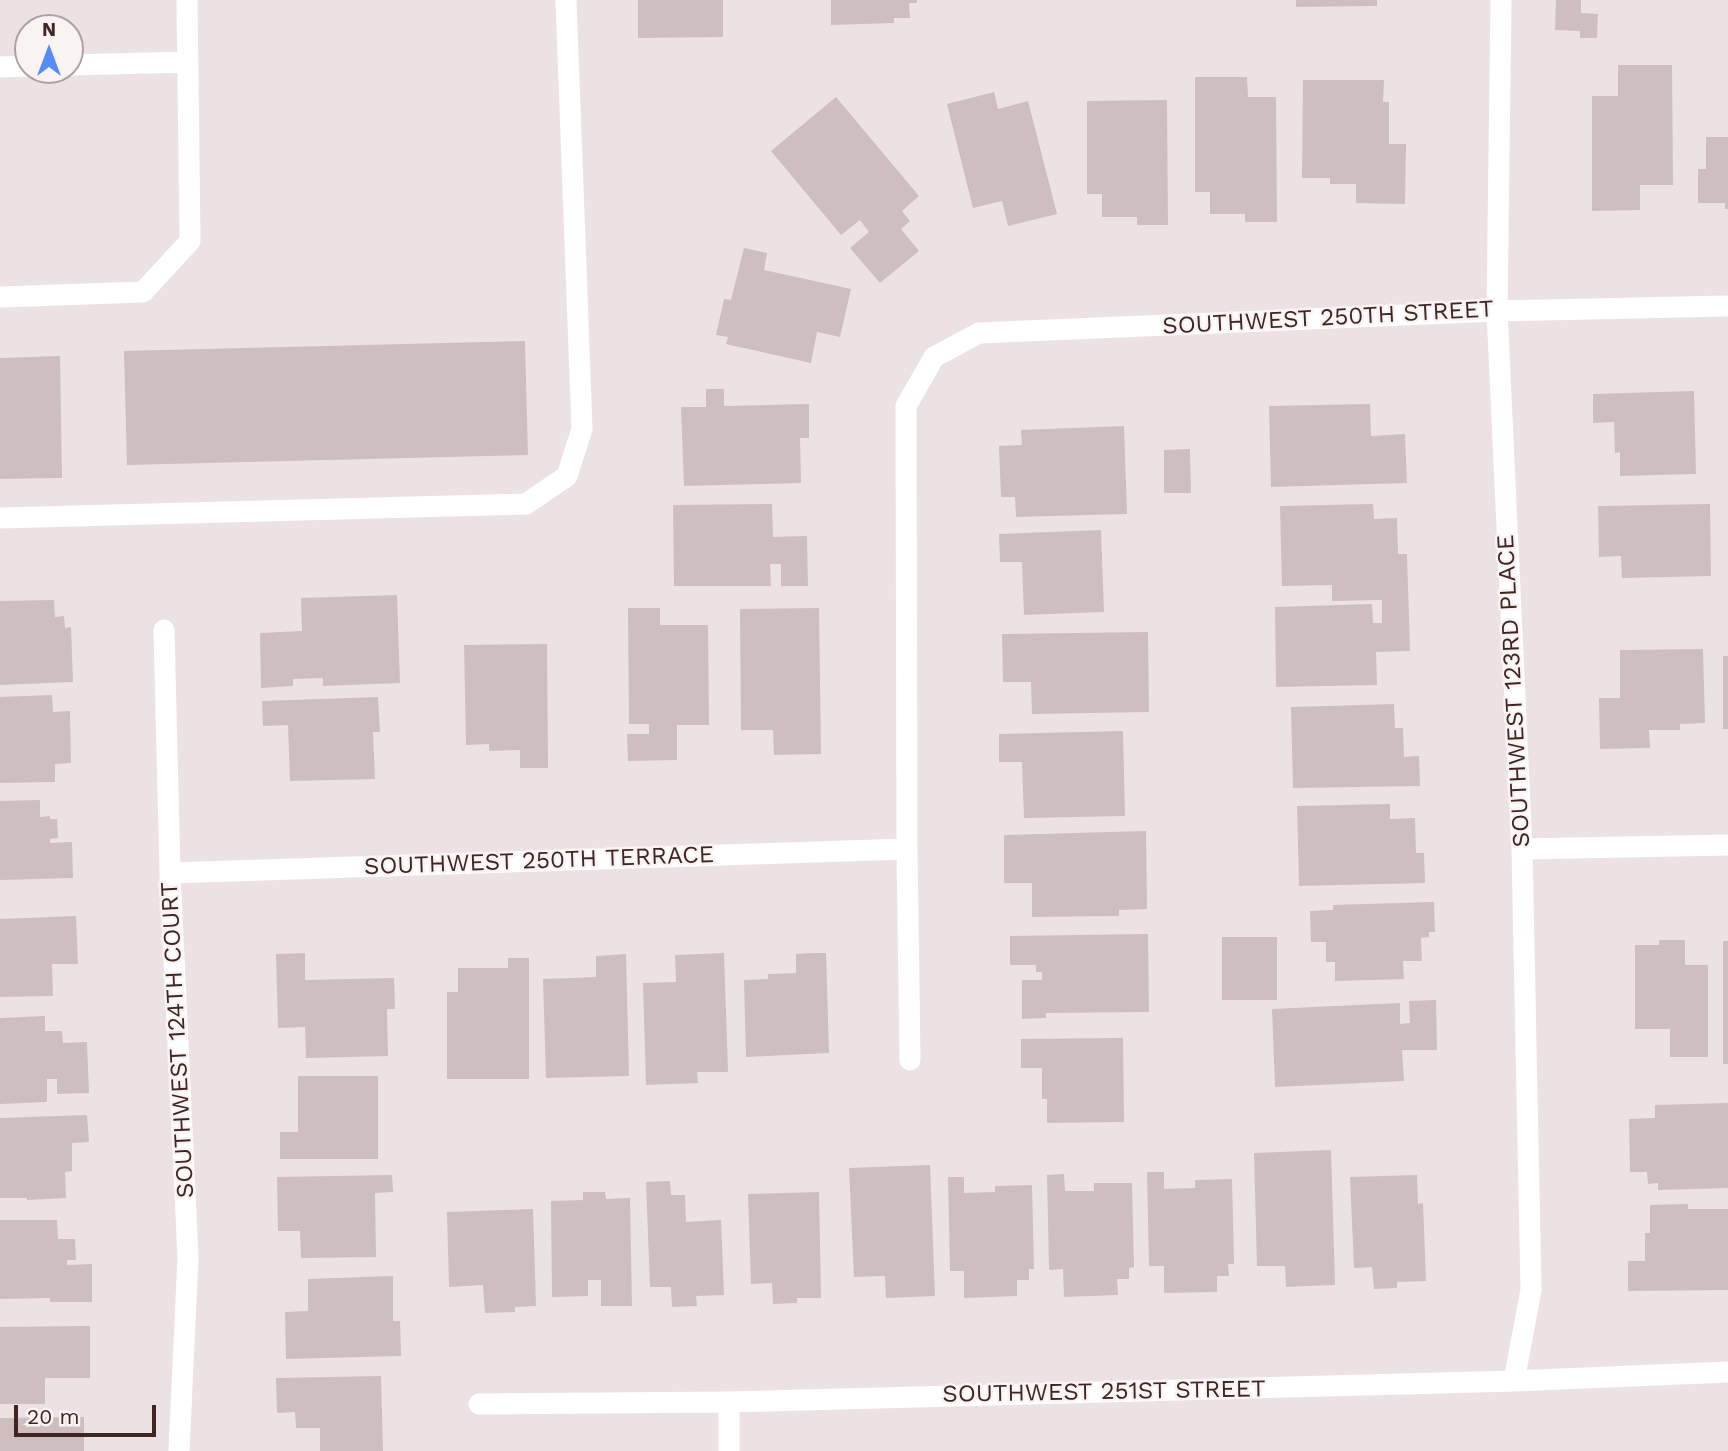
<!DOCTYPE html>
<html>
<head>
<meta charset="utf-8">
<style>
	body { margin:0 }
	#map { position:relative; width:1728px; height:1451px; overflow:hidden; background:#ede2e3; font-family:"Work Sans",sans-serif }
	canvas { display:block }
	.north { position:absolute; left:14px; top:14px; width:70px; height:70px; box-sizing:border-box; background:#f9f3f4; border:2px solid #afa1a0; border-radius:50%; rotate:0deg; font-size:19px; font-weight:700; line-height:28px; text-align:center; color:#3f2621 }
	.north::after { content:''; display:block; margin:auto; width:24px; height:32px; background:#568cf8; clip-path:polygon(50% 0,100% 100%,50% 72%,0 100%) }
	.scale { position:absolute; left:14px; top:1405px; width:142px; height:32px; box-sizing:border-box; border:4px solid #3f2621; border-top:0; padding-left:9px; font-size:21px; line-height:24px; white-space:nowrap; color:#3f2621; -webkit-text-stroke:5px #f9f3f4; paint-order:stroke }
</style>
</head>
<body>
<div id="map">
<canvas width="1728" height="1451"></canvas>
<div class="north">N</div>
<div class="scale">20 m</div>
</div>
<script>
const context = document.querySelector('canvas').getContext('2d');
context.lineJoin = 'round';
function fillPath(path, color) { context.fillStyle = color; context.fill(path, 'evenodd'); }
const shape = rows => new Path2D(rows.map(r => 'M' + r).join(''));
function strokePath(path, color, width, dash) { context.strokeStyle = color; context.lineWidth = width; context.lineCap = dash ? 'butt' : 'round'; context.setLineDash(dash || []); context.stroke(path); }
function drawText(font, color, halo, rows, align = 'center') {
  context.font = font + ' "Work Sans",sans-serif'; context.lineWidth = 5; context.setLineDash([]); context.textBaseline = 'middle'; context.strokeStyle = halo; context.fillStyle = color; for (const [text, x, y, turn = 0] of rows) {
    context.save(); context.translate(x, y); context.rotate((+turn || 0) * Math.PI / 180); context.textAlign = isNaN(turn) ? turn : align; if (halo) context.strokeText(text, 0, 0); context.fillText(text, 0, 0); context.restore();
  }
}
fillPath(shape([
	[638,0,723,0,723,37,638,38],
	[831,0,917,0,917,3,909,3,910,18,894,18,894,23,831,25],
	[1296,0,1377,0,1377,6,1296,7],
	[1556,0,1581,0,1581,13,1598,14,1597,38,1580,38,1580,31,1555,30],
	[1618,65,1672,65,1673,185,1640,185,1640,210,1592,211,1592,96,1618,96],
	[1195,77,1247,77,1248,97,1276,97,1277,222,1245,222,1245,214,1210,214,1210,192,1195,192],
	[1303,80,1384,80,1383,102,1389,102,1389,144,1406,144,1405,204,1356,203,1356,184,1330,184,1330,178,1302,178],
	[994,92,998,109,1028,101,1057,214,1008,226,1002,201,973,208,947,104],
	[836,97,919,196,902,211,910,221,901,229,919,251,880,283,850,248,869,232,860,220,841,235,771,151],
	[1167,100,1168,225,1137,225,1137,217,1102,217,1102,194,1087,194,1087,101],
	[1706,137,1728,137,1728,209,1725,209,1725,203,1698,203,1698,169,1706,169],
	[744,248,767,253,764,270,851,289,840,337,817,332,811,363,726,344,728,337,716,335,724,299,731,300],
	[525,341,528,455,127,465,124,351],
	[60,356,62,478,0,479,0,358],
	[706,389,724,389,724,406,809,404,809,438,800,438,801,483,684,486,681,407,706,407],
	[1694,391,1696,474,1620,476,1620,452,1615,453,1614,422,1593,423,1593,394],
	[1370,404,1371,436,1405,434,1407,483,1271,487,1269,406],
	[1124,426,1127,514,1016,517,1015,497,1001,497,999,446,1022,445,1021,430],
	[1190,449,1191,493,1164,493,1164,450],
	[772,504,773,537,807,536,808,586,781,586,781,564,770,564,771,586,674,586,673,505],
	[1373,504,1374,519,1397,518,1398,554,1407,554,1410,651,1376,652,1377,685,1276,687,1275,607,1372,604,1373,623,1382,623,1382,600,1332,601,1332,585,1282,586,1280,506],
	[1710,504,1711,576,1622,578,1621,556,1599,557,1598,506],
	[1101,530,1104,612,1024,615,1022,562,1000,562,999,534],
	[397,595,400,683,323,686,323,678,293,679,293,686,261,688,260,633,302,631,301,598],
	[54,600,55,617,64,616,65,628,71,627,73,682,0,685,0,601],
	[628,608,660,608,660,625,708,625,709,725,677,725,677,760,628,761,627,734,649,734,649,724,629,724],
	[819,608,821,754,774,755,773,730,741,730,740,609],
	[1148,632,1149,712,1032,714,1031,682,1003,682,1002,634],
	[547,644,548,768,520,768,520,750,489,751,489,744,466,745,464,645],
	[1703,649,1705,723,1680,724,1680,730,1649,730,1650,748,1600,749,1599,698,1620,698,1620,650],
	[1723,656,1728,656,1728,729,1723,729],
	[52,695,53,712,70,711,71,763,55,764,55,782,0,783,0,697],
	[378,697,380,732,373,732,375,779,290,781,288,725,263,726,262,701],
	[1394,704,1395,728,1403,728,1404,757,1419,756,1420,786,1293,788,1291,707],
	[1123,731,1125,816,1024,818,1022,762,999,762,999,734],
	[40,800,40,817,50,816,50,819,57,819,58,838,50,839,50,843,72,842,73,878,0,880,0,801],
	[1390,804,1390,819,1415,818,1416,853,1424,853,1425,883,1299,886,1297,806],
	[1146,831,1147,909,1119,910,1119,916,1032,917,1032,883,1004,883,1004,835],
	[1434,902,1435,932,1429,932,1429,937,1421,938,1422,961,1403,961,1404,979,1335,981,1335,962,1326,962,1326,942,1311,942,1310,911,1333,910,1333,905],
	[76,916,78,964,52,964,53,996,0,997,0,919],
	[1148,934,1149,1012,1046,1013,1046,1018,1022,1019,1022,980,1042,980,1042,972,1036,972,1036,965,1010,965,1010,936],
	[1222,937,1277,937,1277,1000,1222,1000],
	[1659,940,1685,940,1685,965,1708,965,1708,1057,1670,1057,1670,1029,1635,1029,1635,945,1659,945],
	[1723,941,1728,941,1728,1064,1723,1064],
	[305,953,305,980,394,978,395,1009,387,1009,388,1056,306,1058,305,1027,278,1028,276,954],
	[724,953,728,1072,697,1072,698,1083,646,1085,643,983,676,982,675,955],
	[811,953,826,953,829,1053,746,1057,744,980,768,979,768,974,796,973,796,954],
	[626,954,629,1076,546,1078,543,979,596,977,596,956],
	[508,958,529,958,529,1079,447,1079,447,992,458,992,458,968,508,968],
	[1436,1000,1437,1050,1402,1050,1404,1081,1275,1087,1272,1009,1400,1003,1400,1024,1410,1023,1409,1001],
	[45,1016,45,1031,62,1031,63,1043,87,1042,89,1093,57,1094,57,1079,47,1079,47,1102,0,1104,0,1018],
	[1123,1038,1124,1122,1047,1123,1047,1099,1042,1099,1042,1068,1021,1068,1021,1039],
	[298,1076,378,1076,378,1159,280,1159,280,1132,298,1132],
	[1728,1103,1728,1188,1658,1190,1658,1183,1648,1184,1647,1172,1630,1172,1629,1119,1655,1118,1655,1105],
	[87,1115,89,1142,72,1143,72,1171,65,1172,66,1198,27,1200,27,1198,0,1198,0,1118],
	[1331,1150,1335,1285,1286,1287,1285,1266,1257,1266,1254,1153],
	[930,1165,935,1296,886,1298,885,1276,854,1277,849,1168],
	[1147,1172,1164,1172,1164,1189,1195,1188,1195,1180,1232,1179,1234,1264,1228,1264,1229,1276,1217,1276,1217,1292,1164,1293,1164,1266,1149,1266],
	[1064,1174,1065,1191,1094,1191,1094,1183,1132,1183,1134,1267,1129,1268,1129,1279,1117,1279,1118,1295,1064,1297,1063,1269,1049,1270,1047,1175],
	[392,1175,393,1192,375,1193,376,1257,301,1258,300,1231,278,1231,277,1177],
	[1417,1175,1418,1204,1423,1203,1426,1281,1397,1282,1397,1288,1374,1289,1372,1267,1354,1268,1350,1177],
	[948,1177,964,1177,964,1193,995,1192,995,1186,1032,1185,1034,1269,1029,1269,1029,1280,1017,1280,1017,1296,964,1298,964,1271,950,1271],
	[670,1181,671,1195,685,1195,686,1222,721,1220,724,1295,696,1296,697,1306,672,1307,671,1287,650,1287,646,1182],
	[583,1192,605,1192,606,1199,630,1198,632,1306,601,1306,601,1280,588,1280,588,1296,552,1297,551,1201,583,1200],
	[819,1192,821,1298,797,1298,797,1303,773,1304,772,1283,751,1284,748,1194],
	[1688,1204,1688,1209,1728,1209,1728,1290,1628,1291,1628,1261,1645,1261,1645,1233,1650,1233,1650,1205],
	[533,1209,536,1306,515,1307,515,1312,485,1313,483,1285,449,1287,447,1212],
	[0,1220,57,1220,58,1239,75,1239,76,1260,67,1260,67,1265,92,1264,92,1302,50,1302,50,1298,0,1299],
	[393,1276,393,1321,400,1321,401,1356,286,1359,285,1312,308,1311,308,1279],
	[90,1326,90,1378,45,1378,45,1404,0,1404,0,1327],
	[381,1376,383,1451,320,1451,320,1428,296,1428,295,1412,277,1413,276,1378],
	[84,1417,84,1451,0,1451,0,1418]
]), '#cebebf');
strokePath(shape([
	[70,65,188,62],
	[0,67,28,66],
	[0,297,143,292,190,241,187,0],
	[0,518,526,504,567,476,582,429,566,0]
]), '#fff', 21);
strokePath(shape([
	[1501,0,1497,311,1522,849,1531,1290,1514,1381],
	[164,630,170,873,188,1257,179,1451],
	[1522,849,1728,845],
	[170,873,907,849],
	[910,1060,907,849,906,406,934,357,979,333,1497,311,1728,306],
	[729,1402,729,1451],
	[479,1404,729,1402,1514,1381,1728,1372]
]), '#fff', 21);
drawText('24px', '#3f2621', '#f9f3f4', [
	["SOUTHWEST 250TH STREET",1328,318,-3],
	["SOUTHWEST 123RD PLACE",1514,691,-93],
	["SOUTHWEST 250TH TERRACE",539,861,-2],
	["SOUTHWEST 124TH COURT",178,1040,-93],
	["SOUTHWEST 251ST STREET",1104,1392,-1]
]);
</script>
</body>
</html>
